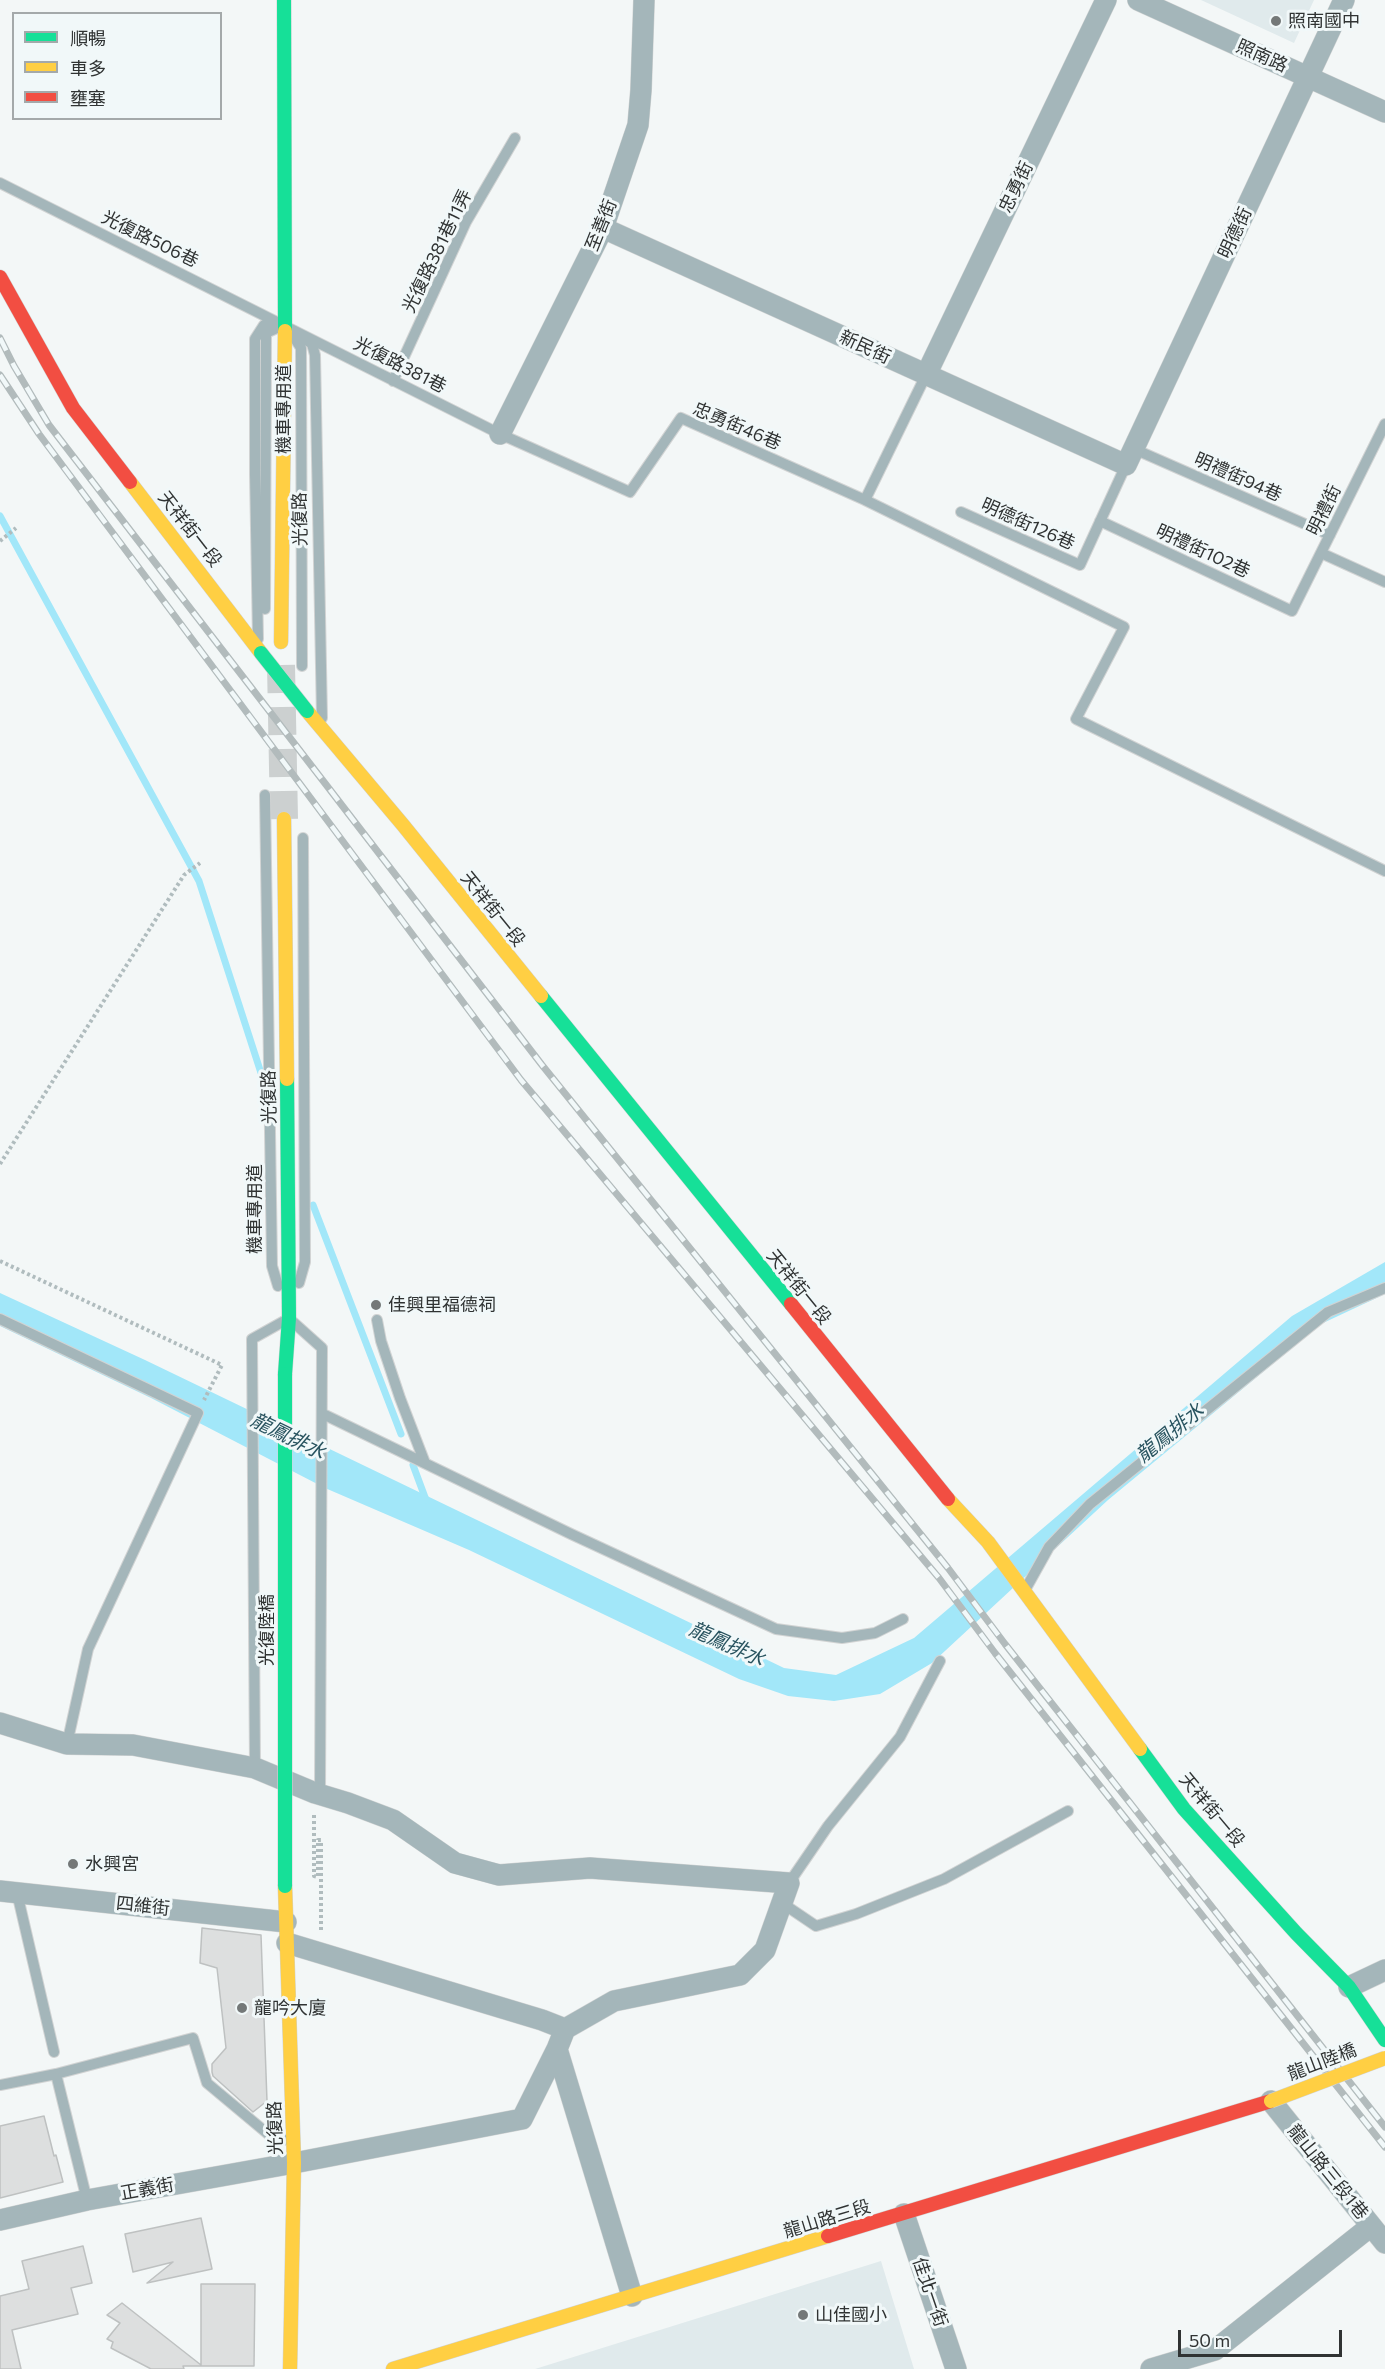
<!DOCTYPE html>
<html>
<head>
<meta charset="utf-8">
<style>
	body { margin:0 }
	#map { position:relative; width:1385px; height:2369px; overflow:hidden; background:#f3f7f7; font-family:Commissioner,"Noto Sans TC",sans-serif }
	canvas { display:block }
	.legend { position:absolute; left:12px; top:12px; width:210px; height:108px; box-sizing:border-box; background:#f1f8f9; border:2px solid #a4a9aa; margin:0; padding:8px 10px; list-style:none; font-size:18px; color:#303333 }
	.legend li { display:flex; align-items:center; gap:12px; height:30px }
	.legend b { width:30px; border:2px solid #a4a9aa }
	.scale { position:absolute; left:1178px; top:2330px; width:164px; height:27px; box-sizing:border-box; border:3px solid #303333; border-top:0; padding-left:8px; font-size:18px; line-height:21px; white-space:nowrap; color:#303333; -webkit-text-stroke:4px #f1f8f9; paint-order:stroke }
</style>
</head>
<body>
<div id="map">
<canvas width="1385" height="2369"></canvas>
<ul class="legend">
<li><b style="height:8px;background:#16e098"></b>順暢</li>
<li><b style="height:8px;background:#ffcf43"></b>車多</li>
<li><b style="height:8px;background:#f24e42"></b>壅塞</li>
</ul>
<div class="scale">50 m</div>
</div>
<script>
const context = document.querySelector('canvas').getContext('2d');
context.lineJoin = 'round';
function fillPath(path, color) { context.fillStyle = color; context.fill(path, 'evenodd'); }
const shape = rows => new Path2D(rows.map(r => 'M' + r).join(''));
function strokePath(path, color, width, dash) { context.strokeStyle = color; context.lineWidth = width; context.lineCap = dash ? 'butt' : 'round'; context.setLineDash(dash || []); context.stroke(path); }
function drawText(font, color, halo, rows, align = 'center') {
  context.font = font + ' Commissioner,"Noto Sans TC",sans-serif'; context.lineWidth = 6; context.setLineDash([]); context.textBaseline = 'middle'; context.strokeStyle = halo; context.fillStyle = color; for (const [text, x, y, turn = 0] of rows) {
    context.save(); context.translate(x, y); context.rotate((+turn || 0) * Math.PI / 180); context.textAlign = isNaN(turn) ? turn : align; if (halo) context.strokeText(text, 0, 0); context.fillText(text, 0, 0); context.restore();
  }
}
fillPath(shape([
	[1201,0,1314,0,1294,43],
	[881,2261,914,2369,535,2369]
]), '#e0eaec');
fillPath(shape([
	[1385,1262,1385,1294,1321,1324,1108,1500,932,1663,880,1694,834,1701,788,1696,739,1679,469,1550,325,1488,151,1398,0,1326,0,1293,145,1360,784,1668,836,1675,914,1638,1292,1316]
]), '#a2e7f9');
strokePath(shape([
	[0,516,199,881,261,1073],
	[313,1205,401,1434],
	[413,1465,426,1500]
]), '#a2e7f9', 7);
const building = shape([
	[202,1928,261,1935,267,2101,253,2112,213,2076,212,2072,212,2064,226,2048,217,1968,200,1963,202,1928],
	[44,2116,54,2156,56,2155,63,2182,0,2198,0,2126,44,2116],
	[201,2218,212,2269,147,2283,173,2262,133,2272,125,2234,201,2218],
	[83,2246,92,2283,71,2288,78,2314,12,2330,21,2369,0,2369,0,2296,29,2289,22,2261,83,2246],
	[201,2284,255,2284,254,2366,183,2366,184,2369,151,2369,111,2348,113,2342,107,2339,120,2323,107,2315,122,2303,201,2365,201,2284]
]);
fillPath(building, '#dddfdf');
strokePath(building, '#bec1c1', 1.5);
strokePath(shape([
	[281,665,284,819]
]), '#ccd0d0', 28, [28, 14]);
const lane = shape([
	[0,183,500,434,630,492,681,418,865,500,926,375],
	[292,334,301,348,302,666],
	[305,339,312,344,315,355,322,718],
	[393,381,466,222,515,138],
	[1134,449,1330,535],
	[865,500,1124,627,1076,719,1385,871],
	[961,512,1080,565,1126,465],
	[1100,521,1292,611,1385,424],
	[1321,553,1385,582],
	[265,609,266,333,277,328],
	[258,639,255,474,255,339,264,325,282,324],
	[265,795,272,1266,278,1286],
	[299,1283,305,1262,303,838],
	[0,1319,198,1413,88,1649,67,1744],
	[377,1320,381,1341,400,1398,425,1463],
	[293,1322,322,1348,320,1794],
	[323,1414,571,1534,776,1629,842,1638,875,1633,903,1619],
	[1025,1590,1049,1547,1090,1504,1328,1312,1385,1288],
	[255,1768,252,1339,286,1320],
	[789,1883,828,1826,900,1737,940,1661],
	[17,1893,54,2052],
	[782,1903,816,1926,856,1914,944,1879,1068,1811],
	[56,2074,193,2038,207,2083,274,2139,293,2140],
	[0,2085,56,2074,87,2200]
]);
const street = shape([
	[1138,0,1385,112],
	[603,228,1126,465,1344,0],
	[926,375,1106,0],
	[500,434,603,228,638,125,641,90,644,0],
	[0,1723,67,1744,133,1745,255,1768,315,1793,348,1803,393,1820,455,1863,499,1875,590,1868,789,1883,765,1950,740,1975,614,2001,565,2029,557,2049,632,2296],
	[0,1891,286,1922],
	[287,1943,542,2020,565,2029],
	[1349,1987,1385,1970],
	[1271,2101,1385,2243],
	[904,2214,956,2369],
	[0,2220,87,2200,294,2163,522,2119,557,2049],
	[1151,2369,1215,2350,1371,2226]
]);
const fast = shape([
	[284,0,285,331],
	[541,996,791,1304],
	[285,1374,289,1318,287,1079],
	[1140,1749,1184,1809,1296,1933,1349,1987,1385,2040]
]);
const slow = shape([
	[130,482,261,653],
	[281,642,285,331],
	[307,711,403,825,541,996],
	[284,819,287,1079],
	[948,1499,988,1542,1140,1749],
	[285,1886,294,2163,290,2369],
	[393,2369,828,2236]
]);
const jam = shape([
	[0,277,73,408,130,482],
	[791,1304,948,1499],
	[828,2236,1271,2101]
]);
strokePath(lane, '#d1d3d3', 12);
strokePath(street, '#d1d3d3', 22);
strokePath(fast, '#d1d3d3', 15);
strokePath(slow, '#d1d3d3', 15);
strokePath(jam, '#d1d3d3', 15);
strokePath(shape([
	[0,541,16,528],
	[0,1164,184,875,200,863],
	[0,1261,222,1365,204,1400],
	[314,1815,314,1876,318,1877,318,1840,321,1840,321,1932]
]), '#b0bcbe', 4, [3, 3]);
strokePath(lane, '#a4b6ba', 10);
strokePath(street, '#a4b6ba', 21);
strokePath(fast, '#16e098', 14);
strokePath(slow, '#ffcf43', 14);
strokePath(jam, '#f24e42', 14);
const rail = shape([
	[0,338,14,366,49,425,542,1065,948,1568,1005,1644,1385,2127],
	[0,375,39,434,521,1080,939,1578,995,1653,1385,2147]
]);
strokePath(rail, '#b2bbbc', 7);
strokePath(rail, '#f1f8f9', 4.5, [14]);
const fastBridge = shape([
	[261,653,307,711],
	[285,1374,285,1886]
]);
const slowBridge = shape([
	[1271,2101,1385,2058]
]);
strokePath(fastBridge, '#d1d3d3', 15, []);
strokePath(slowBridge, '#d1d3d3', 15, []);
strokePath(fastBridge, '#16e098', 14);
strokePath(slowBridge, '#ffcf43', 14);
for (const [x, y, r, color] of [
	[1276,21,6,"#747878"],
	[376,1305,6,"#747878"],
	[73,1864,6,"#747878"],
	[242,2008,6,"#747878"],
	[803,2315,6,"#747878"]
]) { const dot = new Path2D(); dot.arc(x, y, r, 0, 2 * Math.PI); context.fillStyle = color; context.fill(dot); strokePath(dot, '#f1f8f9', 2); }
drawText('18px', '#303333', '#f1f8f9', [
	["照南國中",1288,21],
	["佳興里福德祠",388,1305],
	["水興宮",85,1864],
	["龍吟大廈",254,2008],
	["山佳國小",815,2315]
], 'left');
drawText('18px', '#303333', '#f1f8f9', [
	["照南路",1262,56,24],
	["忠勇街",1016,187,-64],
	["至善街",601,225,-68],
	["明德街",1235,233,-65],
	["光復路506巷",150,239,26],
	["光復路381巷11弄",437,251,-64],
	["新民街",865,347,25],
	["光復路381巷",400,365,27],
	["機車專用道",284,409,-90],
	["忠勇街46巷",737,426,23],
	["明禮街94巷",1238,477,24],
	["明禮街",1324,510,-64],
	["光復路",300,519,-91],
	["明德街126巷",1028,524,24],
	["天祥街一段",190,529,52],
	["明禮街102巷",1203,551,25],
	["天祥街一段",493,909,51],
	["光復路",269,1097,-91],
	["機車專用道",255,1209,-90],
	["天祥街一段",799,1287,51],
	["光復陸橋",267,1630,-90],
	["天祥街一段",1212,1810,50],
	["四維街",143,1906,6],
	["龍山陸橋",1322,2062,-21],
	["光復路",275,2128,-92],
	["龍山路三段1巷",1328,2172,51],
	["正義街",147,2189,-10],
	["龍山路三段",827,2219,-17],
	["佳北一街",930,2292,71]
]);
drawText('italic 20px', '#28535f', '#f1f8f9', [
	["龍鳳排水",1170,1433,-39],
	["龍鳳排水",288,1436,26],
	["龍鳳排水",727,1644,24]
]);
</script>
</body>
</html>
